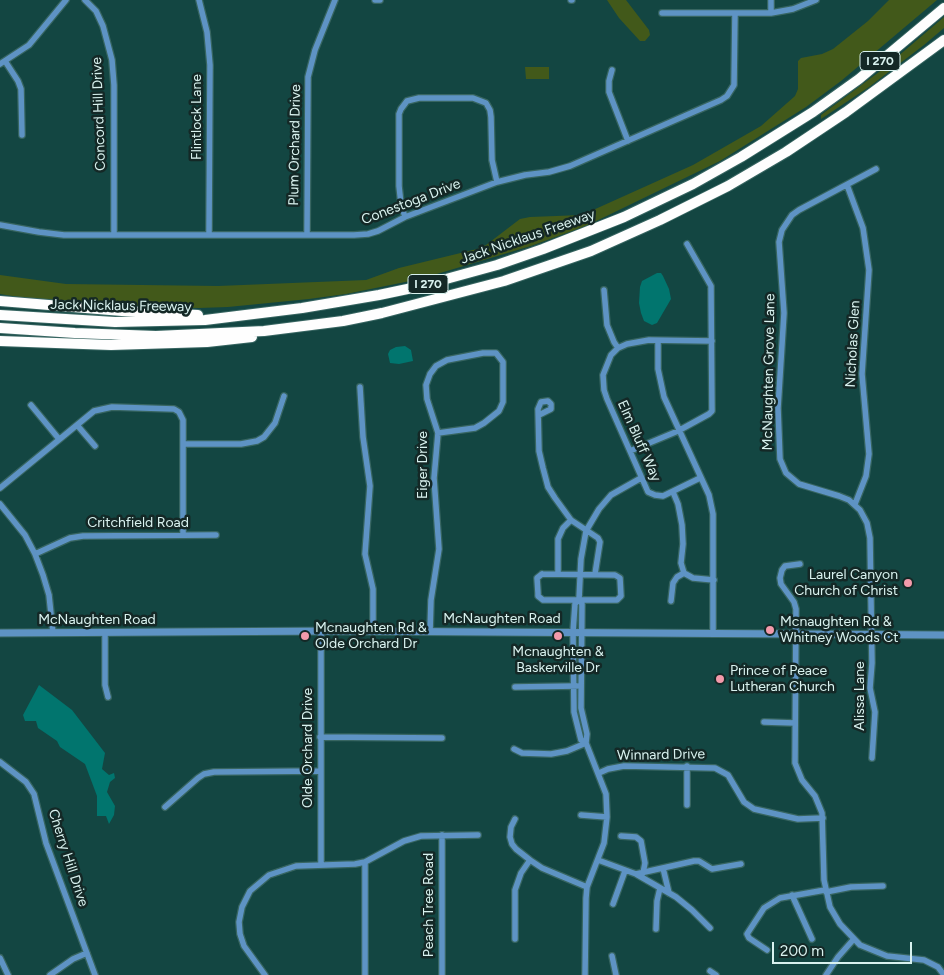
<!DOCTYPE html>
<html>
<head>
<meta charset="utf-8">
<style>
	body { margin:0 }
	#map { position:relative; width:944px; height:975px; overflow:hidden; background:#134642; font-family:Figtree,sans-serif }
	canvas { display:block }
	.scale { position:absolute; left:772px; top:942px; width:140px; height:22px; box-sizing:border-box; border:2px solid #d9f2ef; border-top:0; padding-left:6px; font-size:15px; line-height:18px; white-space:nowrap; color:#d9f2ef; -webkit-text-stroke:4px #142826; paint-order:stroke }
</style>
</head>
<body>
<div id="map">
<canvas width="944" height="975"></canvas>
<div class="scale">200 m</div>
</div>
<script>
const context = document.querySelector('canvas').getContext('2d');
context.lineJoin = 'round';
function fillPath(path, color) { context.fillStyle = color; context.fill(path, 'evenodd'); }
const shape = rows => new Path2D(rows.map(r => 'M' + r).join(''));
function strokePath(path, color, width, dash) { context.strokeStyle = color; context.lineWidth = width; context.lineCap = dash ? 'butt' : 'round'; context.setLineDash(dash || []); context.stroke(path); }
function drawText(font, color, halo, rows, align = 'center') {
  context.font = font + ' Figtree,sans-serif'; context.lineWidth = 5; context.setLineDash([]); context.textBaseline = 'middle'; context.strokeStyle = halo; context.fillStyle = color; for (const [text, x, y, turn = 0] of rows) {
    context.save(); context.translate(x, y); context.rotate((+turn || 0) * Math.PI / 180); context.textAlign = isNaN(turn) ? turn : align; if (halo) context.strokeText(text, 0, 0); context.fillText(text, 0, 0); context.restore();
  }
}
fillPath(shape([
	[607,0,626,0,649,30,650,35,645,41,640,41,619,18],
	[889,0,937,0,841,81,806,107,720,161,586,226,531,246,420,279,346,294,309,299,228,307,199,308,119,306,31,299,0,294,0,275,66,284,218,286,366,280,399,268,477,249,486,245,520,219,530,217,582,215,693,165,761,126,795,96,798,89,798,61,801,58,822,54,833,49,868,21],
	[944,17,944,28,924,45,869,87,821,119,821,115,883,69],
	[525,67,549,67,549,79,526,79]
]), '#42591a');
fillPath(shape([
	[657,273,661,273,663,276,669,289,671,299,657,323,652,325,644,321,641,313,639,303,640,287,642,281],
	[405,346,411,350,413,361,399,364,390,363,388,354,390,350,396,347],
	[39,685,72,710,105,753,102,769,109,775,114,773,115,778,110,782,107,792,115,806,114,815,109,824,106,816,97,816,97,796,85,764,60,747,57,741,38,728,36,721,25,721,23,715]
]), '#01756e');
const minor = shape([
	[85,0,96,11,103,26,112,60,114,85,114,235],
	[199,0,207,32,210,65,209,235],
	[375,0,380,0],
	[571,0,572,0],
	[662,13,771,13,793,9,816,0],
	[771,13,771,0],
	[5,61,18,81,21,89,22,135],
	[0,64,29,45,66,0],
	[612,70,609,81,609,92,628,141],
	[847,185,863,228,869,270,862,374,869,454,866,476,855,504],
	[405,217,401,204,399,186,399,114,401,109,407,101,419,98,473,98,486,103,490,110,491,117,492,160,497,182],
	[0,225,39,232,64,235,354,235,368,234,378,231,405,217,497,182,525,175,549,172,570,166,721,100,727,96,734,85,735,13],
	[307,235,308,77,315,50,335,0],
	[604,290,607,325,614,342,618,348],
	[658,341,658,369,664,397,709,495,713,514,713,634],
	[360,387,363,437,370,486,365,554,373,589,373,631],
	[31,405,59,439],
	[539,415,551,409,551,404,548,401,541,402,538,409,539,451,543,468,548,487,555,498,571,520,598,538,600,542,595,574],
	[77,425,95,446],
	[183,444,241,444,257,441,264,437,275,423,284,396],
	[630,451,678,431,709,414,712,411,711,286,687,244],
	[700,478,663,496,655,495,648,492,607,399,604,390,603,375,611,355,618,348,627,344,649,340,712,341],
	[0,488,94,411,112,407,174,409,179,412,183,420,183,535],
	[673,492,678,504,682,525,683,544,681,563,684,573,693,578,714,580],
	[0,504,25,535,35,554,43,575,49,595,53,633],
	[35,554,70,538,83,536,216,535],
	[800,564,785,566,782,570,780,578,781,584,794,602,796,609,795,763,802,780,815,796,822,813,824,880,830,907,840,924,860,945,887,956,924,960,938,967,944,975],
	[542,574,615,575,620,578,621,596,617,600,543,600,538,596,538,593,537,578,542,574],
	[558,574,558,539,563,528,571,520],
	[579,599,575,604,573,632,574,712,581,740,586,743],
	[671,601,673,583,677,577,684,573],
	[430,632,431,600,439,549,434,478,438,433,427,399,426,385,430,374,436,366,447,360,483,353,496,353,503,362,503,402,499,411,484,423,475,428,438,433],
	[105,633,105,685,108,697],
	[515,687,577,686],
	[764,722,795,723],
	[320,737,442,738],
	[514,749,522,753,551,754,567,751,586,743],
	[872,758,875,712,870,688,872,663,870,538,867,523,860,510,849,500,839,496,799,484,786,473,780,459,778,408,784,313,779,242,782,230,792,215,799,210,876,169],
	[0,762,26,782,34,794,46,843,95,975],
	[599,773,608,769,624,766,715,768,728,775,744,802,754,809,798,819,823,818],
	[687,805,687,766],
	[165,807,198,778,204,774,214,772,320,771],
	[581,815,607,817],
	[515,819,511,827,510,837,512,844,516,849,530,860,542,868,587,887],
	[621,836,636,837,641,841,645,863,643,873],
	[598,860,636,874,694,861,699,861,712,869,741,864],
	[365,862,365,975],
	[321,865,321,631],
	[663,868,669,893],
	[636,874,676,897,692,910,710,928],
	[826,892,851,887,883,886],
	[792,895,812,939],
	[613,904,625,871],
	[656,929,657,901,660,888],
	[515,939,515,890,521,873,530,860],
	[767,950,749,938,747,934,764,908,780,898,825,890],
	[612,956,616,975],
	[0,958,8,975],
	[710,971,716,975],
	[50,975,73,959,87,953],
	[265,975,244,946,240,934,239,922,242,907,250,891,269,875,296,866,355,864,365,862,404,841,421,836,478,835],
	[442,975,442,835],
	[585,975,586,898,587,887,604,843,607,817,606,794,586,743,587,734,581,708,582,604,579,599,581,559,586,531,599,509,611,495,641,478],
	[826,975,838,957,853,940]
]);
const tertiary = shape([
	[0,633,336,631,944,635]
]);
const motorway = shape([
	[0,301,122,311,198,315],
	[0,315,115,322,205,320,302,308,379,295,417,287,497,265,543,249,624,217,693,184,741,157,813,112,859,79,944,8],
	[0,328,75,333,156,336,264,331,343,321,382,313,504,281,591,251,660,220,728,186,786,152,846,112,944,40],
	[0,341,111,345,207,342,252,337]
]);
strokePath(minor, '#376561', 8);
strokePath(tertiary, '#376561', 9);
strokePath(motorway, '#376561', 12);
strokePath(minor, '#5e93c4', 5.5);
strokePath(tertiary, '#5e93c4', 7);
strokePath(motorway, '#fefefe', 10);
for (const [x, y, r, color] of [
	[908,583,5,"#f39aab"],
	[770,630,5,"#f39aab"],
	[305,636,5,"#f39aab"],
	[558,636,5,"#f39aab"],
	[720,679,5,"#f39aab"]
]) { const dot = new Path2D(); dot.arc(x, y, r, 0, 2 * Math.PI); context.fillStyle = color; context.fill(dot); strokePath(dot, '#142826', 2); }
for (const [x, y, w] of [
	[880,61,40],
	[428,284,40]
]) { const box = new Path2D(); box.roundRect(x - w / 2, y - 9.5, w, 19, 4); context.fillStyle = '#142826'; context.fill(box); strokePath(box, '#d9f2ef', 1); }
drawText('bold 12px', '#d9f2ef', null, [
	["I 270",880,61],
	["I 270",428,284]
]);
drawText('14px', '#d9f2ef', '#142826', [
	["Concord Hill Drive",99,114,-92],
	["Flintlock Lane",197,117,-90],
	["Plum Orchard Drive",295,145,-89],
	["Conestoga Drive",411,202,-21],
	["Jack Nicklaus Freeway",528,237,-19],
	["Jack Nicklaus Freeway",121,306,1],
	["Nicholas Glen",853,344,-87],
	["McNaughten Grove Lane",769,372,-89],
	["Elm Bluff Way",639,441,66],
	["Eiger Drive",423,465,-90],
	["Critchfield Road",138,523],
	["McNaughten Road",502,619],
	["McNaughten Road",97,620],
	["Alissa Lane",860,696,-90],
	["Olde Orchard Drive",308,748,-90],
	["Winnard Drive",661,755,-1],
	["Cherry Hill Drive",68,858,72],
	["Peach Tree Road",429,905,-90]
]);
drawText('14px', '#d9f2ef', '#142826', [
	["Laurel Canyon",898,575,"right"],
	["Church of Christ",898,591,"right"],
	["Mcnaughten Rd &",780,622],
	["Whitney Woods Ct",780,638],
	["Mcnaughten Rd &",315,628],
	["Olde Orchard Dr",315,644],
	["Mcnaughten &",558,652,"center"],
	["Baskerville Dr",558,668,"center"],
	["Prince of Peace",730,671],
	["Lutheran Church",730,687]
], 'left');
</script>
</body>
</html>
